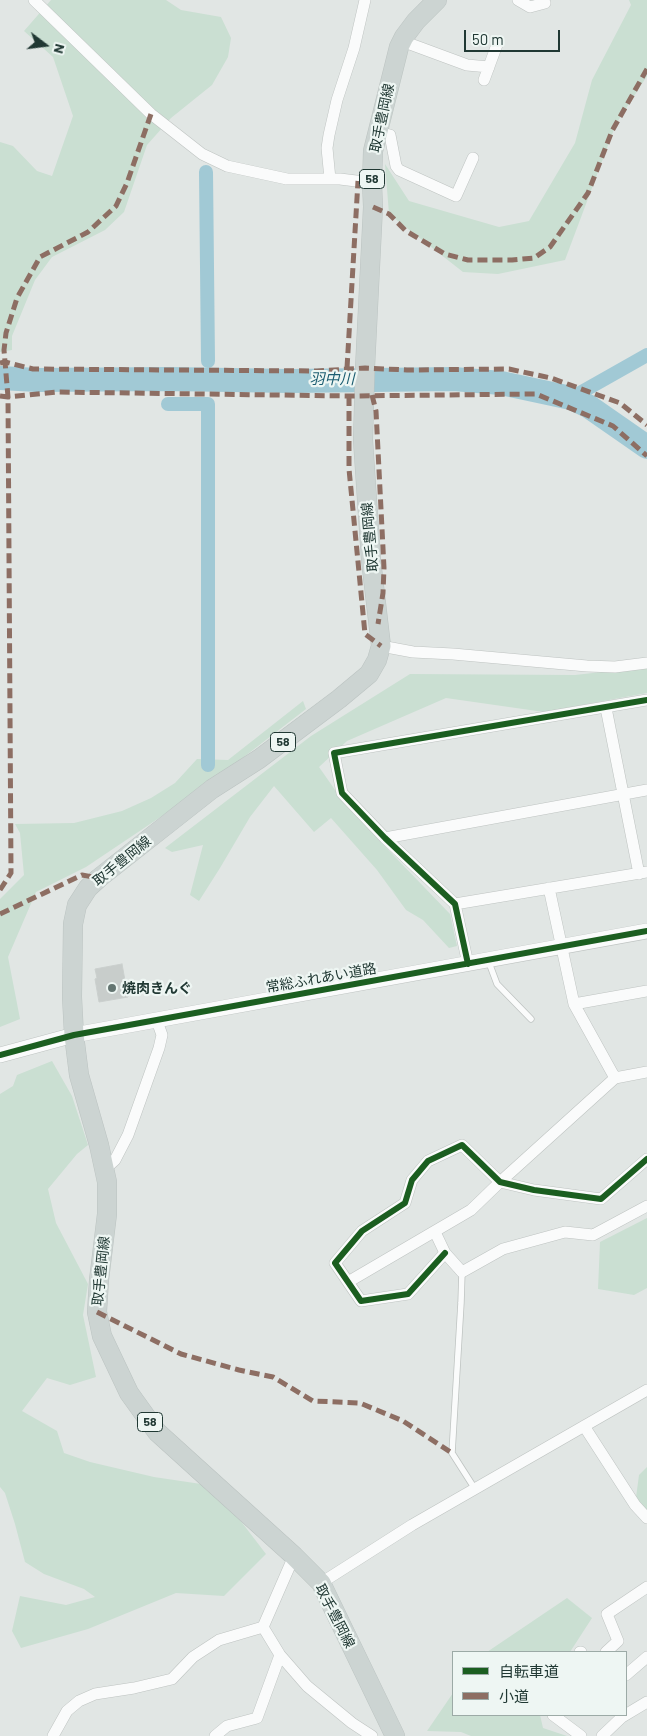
<!DOCTYPE html>
<html>
<head>
<meta charset="utf-8">
<style>
	body { margin:0 }
	#map { position:relative; width:647px; height:1736px; overflow:hidden; background:#e1e6e4; font-family:Barlow,"Noto Sans JP",sans-serif }
	canvas { display:block }
	.legend { position:absolute; left:452px; top:1651px; width:175px; height:65px; box-sizing:border-box; background:#eef6f3; border:1px solid #9caaa6; margin:0; padding:6px 9px; list-style:none; font-size:15px; color:#203833 }
	.legend li { display:flex; align-items:center; gap:10px; height:25px }
	.legend b { width:25px; border:1px solid #9caaa6 }
	.north { position:absolute; left:20px; top:20px; width:50px; height:50px; -webkit-text-stroke:4px #eef6f3; paint-order:stroke; rotate:105deg; font-size:14px; font-weight:700; line-height:20px; text-align:center; color:#203833 }
	.north::after { content:''; display:block; margin:auto; width:18px; height:22px; background:#203833; clip-path:polygon(50% 0,100% 100%,50% 72%,0 100%) }
	.scale { position:absolute; left:464px; top:30px; width:96px; height:22px; box-sizing:border-box; border:2px solid #203833; border-top:0; padding-left:6px; font-size:15px; line-height:18px; white-space:nowrap; color:#203833; -webkit-text-stroke:4px #eef6f3; paint-order:stroke }
</style>
</head>
<body>
<div id="map">
<canvas width="647" height="1736"></canvas>
<ul class="legend">
<li><b style="height:6px;background:#1b5e20"></b>自転車道</li>
<li><b style="height:6px;background:#8d6e63"></b>小道</li>
</ul>
<div class="north">N</div>
<div class="scale">50 m</div>
</div>
<script>
const context = document.querySelector('canvas').getContext('2d');
context.lineJoin = 'round';
function fillPath(path, color) { context.fillStyle = color; context.fill(path, 'evenodd'); }
const shape = rows => new Path2D(rows.map(r => 'M' + r).join(''));
function strokePath(path, color, width, dash) { context.strokeStyle = color; context.lineWidth = width; context.lineCap = dash ? 'butt' : 'round'; context.setLineDash(dash || []); context.stroke(path); }
function drawText(font, color, halo, rows, align = 'center') {
  context.font = font + ' Barlow,"Noto Sans JP",sans-serif'; context.lineWidth = 4.5; context.setLineDash([]); context.textBaseline = 'middle'; context.strokeStyle = halo; context.fillStyle = color; for (const [text, x, y, turn = 0] of rows) {
    context.save(); context.translate(x, y); context.rotate((+turn || 0) * Math.PI / 180); context.textAlign = isNaN(turn) ? turn : align; if (halo) context.strokeText(text, 0, 0); context.fillText(text, 0, 0); context.restore();
  }
}
fillPath(shape([
	[51,0,166,0,181,10,221,17,231,38,228,57,212,85,171,118,147,145,124,212,105,230,52,257,35,280,12,336,12,350,0,352,0,142,13,146,37,171,52,176,73,116,53,57,24,31],
	[629,0,647,0,647,76,616,124,565,260,498,274,463,272,389,214,385,164,409,201,499,227,529,221,575,143,592,80,631,5],
	[647,667,647,693,544,712,446,698,347,741,319,767,347,807,450,914,457,946,449,948,423,920,406,910,377,870,331,818,314,832,274,786,250,817,220,868,199,901,190,895,203,845,172,852,165,848,311,736,410,674,575,675],
	[303,701,306,709,227,770,165,814,86,867,36,892,8,957,20,1019,0,1027,0,899,24,875,20,833,15,824,74,823,122,811,151,798,175,783,197,759,228,760],
	[52,1061,72,1096,88,1145,77,1154,48,1189,56,1223,88,1284,83,1315,96,1377,70,1385,47,1378,22,1411,57,1431,64,1453,90,1462,154,1477,201,1484,230,1507,266,1554,224,1596,176,1593,88,1629,21,1648,12,1631,20,1596,66,1605,95,1597,84,1589,44,1574,25,1562,15,1524,5,1493,0,1487,0,1094,13,1086,17,1075],
	[647,1218,647,1288,634,1295,598,1289,600,1242],
	[647,1467,647,1511,635,1505,639,1475],
	[567,1598,592,1618,570,1652,487,1652],
	[453,1693,453,1715,540,1715,543,1728,567,1736,471,1736,461,1732,427,1731]
]), '#cadfd2');
strokePath(shape([
	[206,172,208,361],
	[208,380,208,379],
	[169,384,169,379],
	[571,398,647,355],
	[168,404,208,404,208,765]
]), '#a1c9d5', 14);
strokePath(shape([
	[0,378,37,380,169,379,290,381,454,379,501,383,571,398,588,406,647,447]
]), '#a1c9d5', 24);
const building = shape([
	[122,964,128,997,99,1002,95,979,97,978,95,969,122,964]
]);
fillPath(building, '#c8cdcb');
strokePath(building, '#cacfcd', 1);
const service = shape([
	[488,960,497,984,531,1019],
	[462,1272,461,1303,452,1453,475,1489]
]);
const minor = shape([
	[34,0,151,114,202,154,227,166,287,179,340,179,372,183],
	[518,0,530,7,545,3],
	[402,41,467,65,489,67],
	[484,80,498,42],
	[378,132,390,135,396,166,399,170,456,196,473,158],
	[330,179,327,148,329,135,337,100,354,48,365,0],
	[381,646,413,652,453,654,587,666,615,667,647,663],
	[606,708,639,874],
	[385,838,647,790],
	[549,888,574,1004,615,1078],
	[455,904,647,872],
	[468,964,455,904,385,838,342,793,334,753,647,700],
	[574,1004,647,991],
	[104,1170,115,1160,128,1135,159,1048,162,1035,157,1021],
	[435,1232,445,1253,462,1272,503,1249,565,1232,593,1235,647,1206],
	[445,1253,408,1294,361,1301,335,1263,362,1231,405,1203,412,1180,428,1161,462,1145,500,1182,534,1190,601,1199,647,1159],
	[348,1282,471,1210,500,1182,615,1078,647,1072],
	[584,1426,635,1505,647,1518],
	[321,1583,412,1525,647,1390],
	[263,1627,280,1655,307,1686,352,1723,372,1736],
	[580,1652,581,1652],
	[606,1652,618,1641,607,1614,647,1587],
	[626,1675,647,1657],
	[553,1715,581,1736],
	[53,1736,67,1711,79,1701,95,1694,134,1688,172,1679,193,1657,219,1640,263,1627,294,1556],
	[215,1736,227,1726,257,1718,280,1655],
	[602,1736,622,1717,647,1702]
]);
const tertiary = shape([
	[0,1055,74,1035,647,931]
]);
const primary = shape([
	[395,1736,321,1583,294,1556,157,1432,129,1393,102,1336,97,1312,99,1280,107,1214,107,1182,99,1145,79,1075,74,1035,72,997,73,924,77,905,88,888,99,878,212,789,259,759,339,699,369,674,377,660,381,646,371,560,363,440,365,368,373,207,372,183,373,151,399,47,404,37,416,21,437,0]
]);
strokePath(service, '#bec3c1', 7);
strokePath(minor, '#bec3c1', 12);
strokePath(tertiary, '#bec3c1', 16);
strokePath(primary, '#bbc3c1', 20);
strokePath(service, '#fafbfb', 5.5);
strokePath(minor, '#fafbfb', 11);
strokePath(tertiary, '#fafbfb', 15);
strokePath(primary, '#ccd4d2', 19);
strokePath(shape([
	[373,207,389,214,406,231,445,254,468,260,512,260,534,258,550,247,588,193,612,131,647,69],
	[0,363,5,362,33,369,317,371,365,368,407,370,509,369,551,378,620,403,647,425],
	[347,368,358,181],
	[372,395,376,411,384,568,383,593,378,624],
	[0,396,8,397,57,392,349,396,536,394,613,426,647,456],
	[349,396,349,469,365,634,381,646],
	[0,890,11,873,8,397,4,350,6,333,17,298,40,257,88,232,116,206,127,183,151,114],
	[0,914,82,875,99,878],
	[97,1312,181,1354,239,1370,273,1377,313,1401,360,1403,403,1421,452,1453]
]), '#8d6e63', 5, [10, 5]);
strokePath(shape([
	[468,964,455,904,385,838,342,793,334,753,647,700],
	[0,1055,74,1035,647,931],
	[445,1253,408,1294,361,1301,335,1263,362,1231,405,1203,412,1180,428,1161,462,1145,500,1182,534,1190,601,1199,647,1159]
]), '#1b5e20', 6);
for (const [x, y, r, color] of [
	[112,988,5,"#647571"]
]) { const dot = new Path2D(); dot.arc(x, y, r, 0, 2 * Math.PI); context.fillStyle = color; context.fill(dot); strokePath(dot, '#eef6f3', 2); }
for (const [x, y, w] of [
	[372,179,25],
	[283,742,25],
	[150,1422,25]
]) { const box = new Path2D(); box.roundRect(x - w / 2, y - 9.5, w, 19, 4); context.fillStyle = '#eef6f3'; context.fill(box); strokePath(box, '#203833', 1); }
drawText('bold 12px', '#203833', null, [
	["58",372,179],
	["58",283,742],
	["58",150,1422]
]);
drawText('14px', '#203833', '#eef6f3', [
	["取手豊岡線",382,118,-78],
	["取手豊岡線",370,537,-95],
	["取手豊岡線",122,861,-39],
	["常総ふれあい道路",321,978,-10],
	["取手豊岡線",101,1271,-84],
	["取手豊岡線",335,1616,63]
]);
drawText('bold 14px', '#203833', '#eef6f3', [
	["焼肉きんぐ",122,988]
], 'left');
drawText('italic 15px', '#1c5d71', '#eef6f3', [
	["羽中川",332,379]
]);
</script>
</body>
</html>
